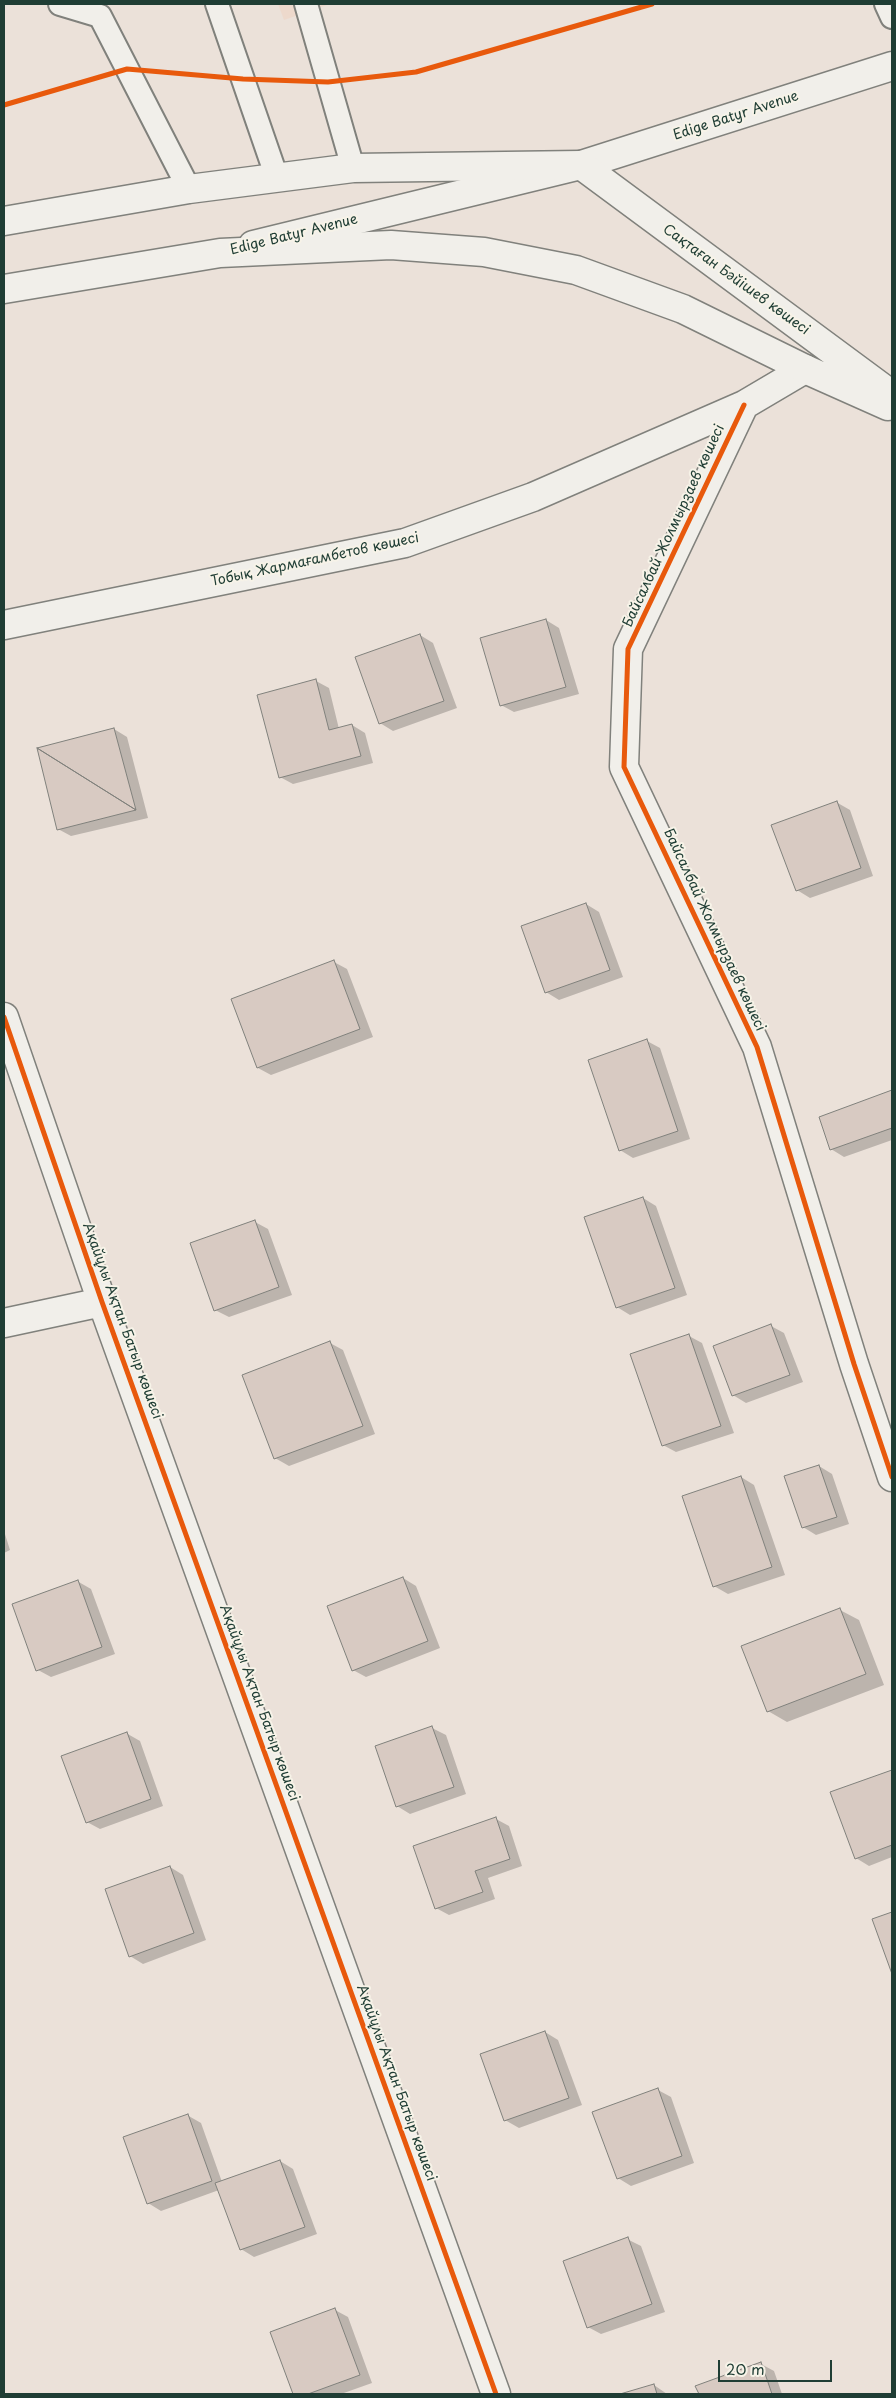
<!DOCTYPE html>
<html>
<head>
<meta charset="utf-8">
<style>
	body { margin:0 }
	#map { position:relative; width:896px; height:2398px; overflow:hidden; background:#ebe1d9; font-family:"Playpen Sans",sans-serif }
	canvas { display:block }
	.frame { position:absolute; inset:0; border:5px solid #1f3d34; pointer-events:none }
	.scale { position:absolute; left:718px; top:2360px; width:114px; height:22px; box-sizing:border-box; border:2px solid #1f3d34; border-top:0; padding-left:6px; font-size:15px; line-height:18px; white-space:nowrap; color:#1f3d34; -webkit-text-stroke:4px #f7f3e8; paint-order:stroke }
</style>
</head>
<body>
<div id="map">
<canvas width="896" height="2398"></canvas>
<div class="frame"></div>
<div class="scale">20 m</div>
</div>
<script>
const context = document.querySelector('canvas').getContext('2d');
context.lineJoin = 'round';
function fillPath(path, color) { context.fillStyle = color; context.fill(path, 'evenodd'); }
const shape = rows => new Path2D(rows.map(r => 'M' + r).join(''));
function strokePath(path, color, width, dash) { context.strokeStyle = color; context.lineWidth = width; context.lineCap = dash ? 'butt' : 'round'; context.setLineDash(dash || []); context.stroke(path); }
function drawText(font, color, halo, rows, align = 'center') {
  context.font = font + ' "Playpen Sans",sans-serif'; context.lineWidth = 4; context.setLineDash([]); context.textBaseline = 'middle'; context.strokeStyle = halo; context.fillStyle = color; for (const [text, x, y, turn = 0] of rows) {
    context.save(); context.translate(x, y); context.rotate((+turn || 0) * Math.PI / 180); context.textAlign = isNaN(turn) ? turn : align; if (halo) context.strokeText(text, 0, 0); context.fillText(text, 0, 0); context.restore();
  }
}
fillPath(shape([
	[278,4,330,4,284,20]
]), '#edd9cc');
fillPath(shape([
	[546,620,559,628,579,694,514,712,501,705],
	[420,635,433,643,457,708,393,731,380,723],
	[316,681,329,688,339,729,352,725,365,733,373,763,293,784,280,777],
	[114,729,127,737,148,818,71,836,58,829],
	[836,802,850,810,873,876,810,898,797,890],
	[586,904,599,912,623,977,559,1000,546,992],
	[334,962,347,969,373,1037,271,1075,258,1068],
	[647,1041,660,1048,690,1139,633,1158,620,1150],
	[892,1092,892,1140,844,1157,831,1149,820,1117],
	[643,1198,656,1206,687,1295,630,1315,617,1307],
	[255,1222,268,1229,292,1295,229,1317,215,1310],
	[771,1326,784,1333,803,1382,746,1403,733,1395],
	[689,1336,702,1343,734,1433,676,1452,663,1445],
	[330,1343,343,1350,375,1434,289,1466,275,1458],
	[819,1466,832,1474,849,1524,816,1535,803,1527],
	[741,1477,754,1485,785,1575,728,1594,714,1586],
	[4,1531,10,1550,4,1553],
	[403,1578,416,1586,440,1648,366,1677,353,1670],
	[77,1581,91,1589,115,1654,51,1677,38,1670],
	[840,1610,859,1620,884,1685,787,1722,768,1711],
	[432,1728,446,1735,466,1794,410,1814,397,1806],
	[126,1733,140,1741,163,1806,100,1829,87,1822],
	[892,1771,892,1857,869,1866,856,1858,832,1792],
	[496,1819,509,1826,522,1866,488,1878,495,1899,449,1915,436,1908],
	[170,1867,183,1875,206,1940,143,1964,130,1956],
	[892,1913,892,1971,874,1920],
	[545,2032,558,2040,582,2105,519,2128,505,2120],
	[658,2090,671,2097,694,2163,631,2186,618,2178],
	[187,2115,201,2123,222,2182,280,2161,293,2169,317,2234,254,2257,241,2249,219,2190,161,2211,148,2203],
	[627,2239,641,2246,665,2312,601,2334,588,2327],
	[335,2310,348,2317,372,2383,341,2394,294,2394,272,2333],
	[761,2364,774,2371,782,2394,700,2394,697,2386],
	[654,2385,667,2394,625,2394]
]), '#0003');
const building = shape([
	[546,619,566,687,500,706,480,638,546,619],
	[420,634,444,701,379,724,355,657,420,634],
	[316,679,329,730,352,724,361,756,279,778,257,695,316,679],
	[114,728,136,810,37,748,114,728],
	[37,748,136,810,57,830,37,748],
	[837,801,861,868,796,891,771,825,837,801],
	[586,903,610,970,545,993,521,926,586,903],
	[334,960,360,1029,257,1068,231,999,334,960],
	[647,1039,678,1131,619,1151,588,1060,647,1039],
	[892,1090,892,1128,830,1150,819,1117,892,1090],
	[643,1197,675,1288,616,1308,584,1217,643,1197],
	[255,1220,279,1287,214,1311,190,1243,255,1220],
	[771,1324,790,1375,732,1396,713,1346,771,1324],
	[689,1334,721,1426,662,1446,630,1354,689,1334],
	[330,1341,363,1426,274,1459,242,1375,330,1341],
	[819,1465,837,1517,802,1528,784,1476,819,1465],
	[741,1476,772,1567,713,1587,682,1496,741,1476],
	[403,1577,428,1641,352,1671,327,1606,403,1577],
	[78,1580,102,1647,36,1671,12,1604,78,1580],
	[840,1608,866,1674,767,1712,741,1646,840,1608],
	[432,1726,454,1787,396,1807,375,1746,432,1726],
	[127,1732,151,1799,86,1823,61,1756,127,1732],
	[892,1770,892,1845,855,1859,830,1792,892,1770],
	[496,1817,510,1859,475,1871,483,1892,435,1909,413,1846,496,1817],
	[170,1866,194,1933,129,1957,105,1889,170,1866],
	[892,1912,892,1974,872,1919,892,1912],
	[545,2031,569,2098,504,2121,480,2054,545,2031],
	[658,2088,682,2156,617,2179,592,2112,658,2088],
	[188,2114,212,2181,147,2204,123,2137,188,2114],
	[280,2160,305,2227,240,2250,215,2183,280,2160],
	[628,2237,652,2304,587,2328,563,2261,628,2237],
	[335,2308,360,2375,308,2394,293,2394,270,2332,335,2308],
	[761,2362,772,2394,699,2394,695,2386,761,2362],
	[654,2384,657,2394,620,2394,654,2384]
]);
fillPath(building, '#d8cac2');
strokePath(building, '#80817c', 1);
const service = shape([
	[60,4,100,16,189,189],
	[217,4,277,178],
	[306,4,353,168],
	[886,4,892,17]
]);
const minor = shape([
	[744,405,628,649,624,767,757,1047,854,1364,892,1477],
	[4,625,405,543,533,497,744,405,805,369],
	[4,1017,102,1302,496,2394],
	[4,1323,102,1302]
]);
const secondary = shape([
	[253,245,581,165,892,66]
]);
const primary = shape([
	[4,221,189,189,353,168,581,165,892,395],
	[4,289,220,253,391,245,484,252,576,270,683,309,805,369,888,406]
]);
strokePath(service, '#80817c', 26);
strokePath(minor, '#80817c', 31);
strokePath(secondary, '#80817c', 31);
strokePath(primary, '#80817c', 31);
strokePath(service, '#f1efea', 22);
strokePath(minor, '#f1efea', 28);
strokePath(secondary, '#f1efea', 28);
strokePath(primary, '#f1efea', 28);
strokePath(shape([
	[4,105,127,69,243,79,328,82,416,72,652,4],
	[744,405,628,649,624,767,757,1047,854,1364,892,1477],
	[4,1017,102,1302,496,2394]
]), '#e8590c', 5);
drawText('14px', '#1f3d34', '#f7f3e8', [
	["Edige Batyr Avenue",736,116,-18],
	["Edige Batyr Avenue",294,235,-14],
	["Сақтаған Бәйішев көшесі",736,280,36],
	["Байсалбай Жолмырзаев көшесі",674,526,-65],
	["Тобық Жармағамбетов көшесі",315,560,-12],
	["Байсалбай Жолмырзаев көшесі",714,930,65],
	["Ақайұлы Ақтан Батыр көшесі",122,1321,70],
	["Ақайұлы Ақтан Батыр көшесі",259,1703,70],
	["Ақайұлы Ақтан Батыр көшесі",396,2083,70]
]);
</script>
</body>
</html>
